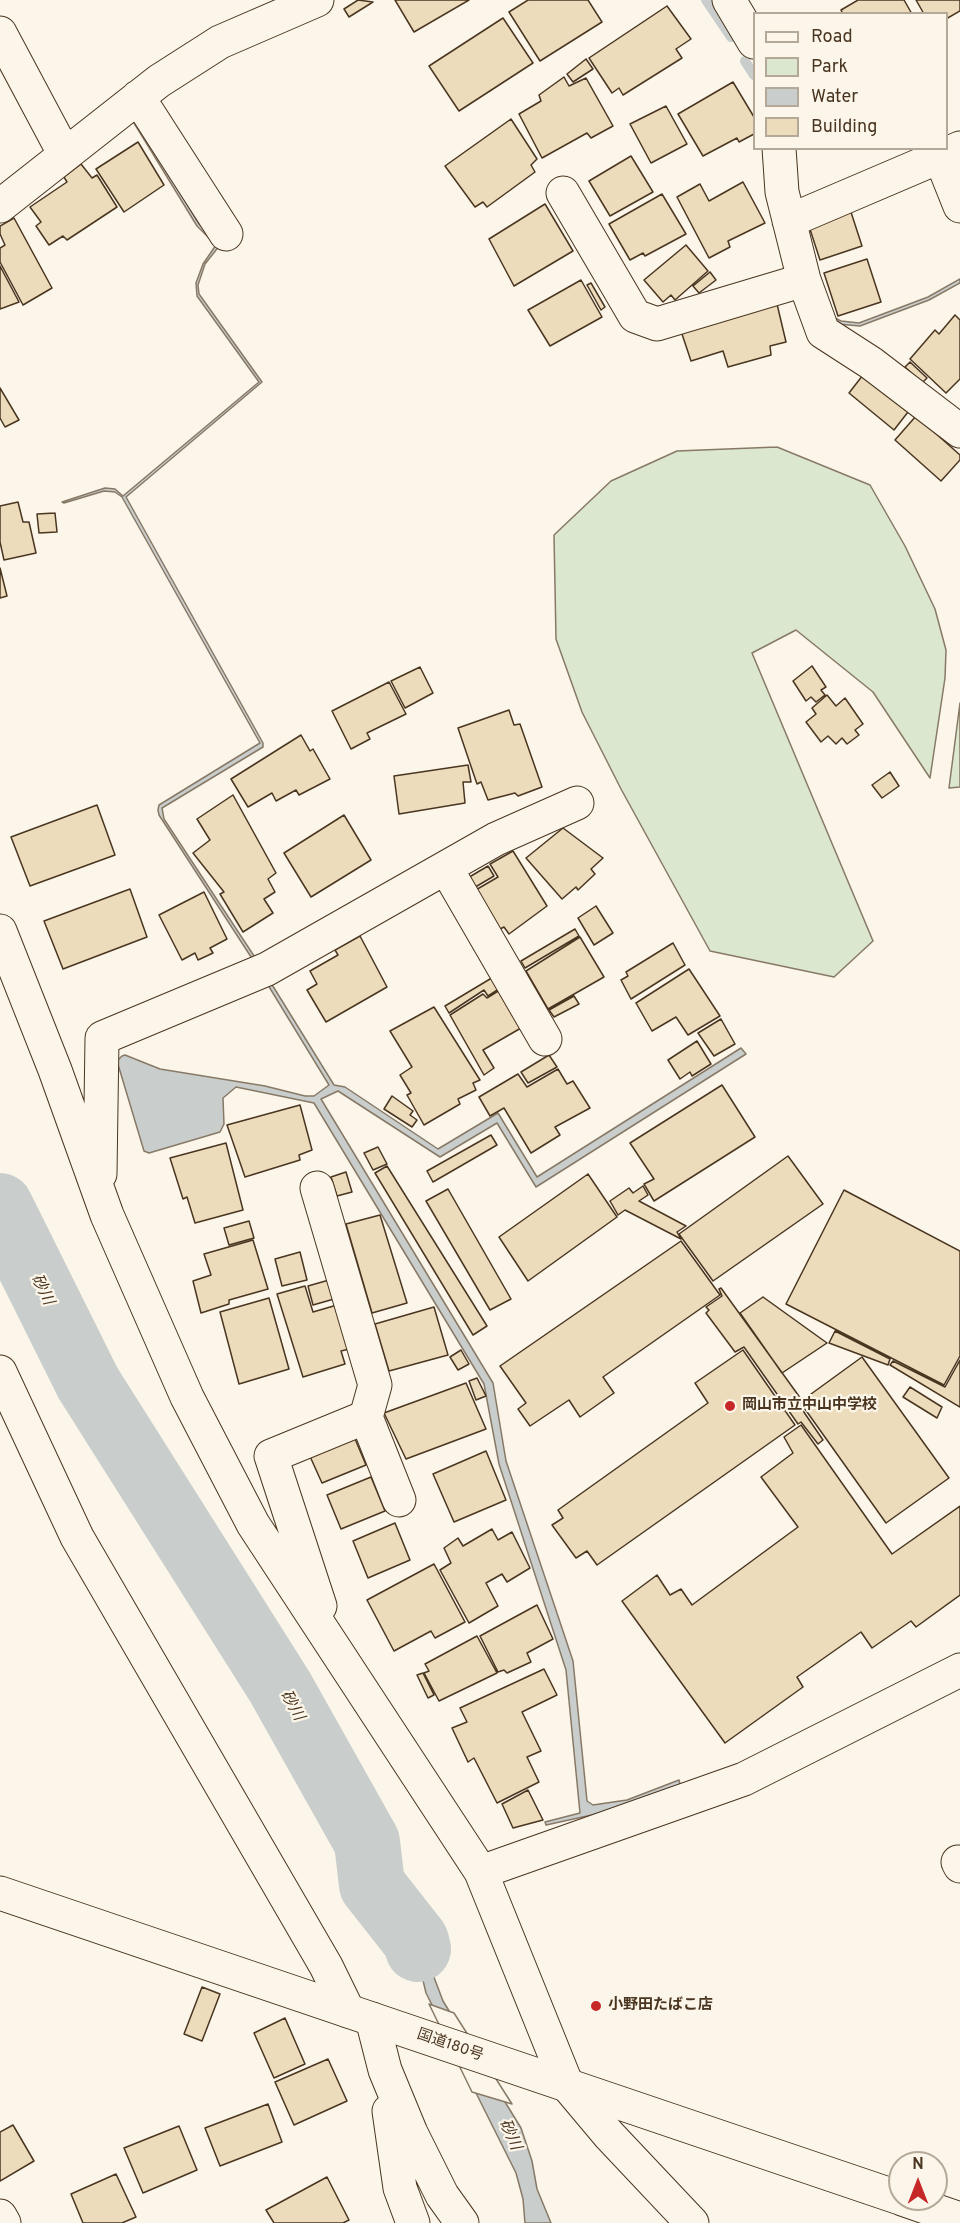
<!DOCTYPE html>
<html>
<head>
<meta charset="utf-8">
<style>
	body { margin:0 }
	#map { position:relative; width:960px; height:2223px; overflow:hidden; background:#fbf6e9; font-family:Overpass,sans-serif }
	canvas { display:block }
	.legend { position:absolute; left:753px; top:12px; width:195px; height:138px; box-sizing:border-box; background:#fbf6e9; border:2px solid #b4a999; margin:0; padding:8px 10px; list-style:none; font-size:18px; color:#4a3520 }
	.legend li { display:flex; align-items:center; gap:12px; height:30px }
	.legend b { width:30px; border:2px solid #b4a999 }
	.north { position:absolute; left:888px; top:2151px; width:60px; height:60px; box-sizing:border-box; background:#fbf6e9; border:2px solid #b4a999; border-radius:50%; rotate:0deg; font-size:16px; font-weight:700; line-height:24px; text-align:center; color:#4a3520 }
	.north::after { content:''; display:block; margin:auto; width:21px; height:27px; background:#c62828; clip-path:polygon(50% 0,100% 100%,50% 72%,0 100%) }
</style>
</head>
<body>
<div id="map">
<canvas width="960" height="2223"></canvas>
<ul class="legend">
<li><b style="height:8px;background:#fbf6e9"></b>Road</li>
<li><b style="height:16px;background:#dce7d0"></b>Park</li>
<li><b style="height:16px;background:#c9cecd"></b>Water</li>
<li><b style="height:16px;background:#ecdcbc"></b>Building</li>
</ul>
<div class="north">N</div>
</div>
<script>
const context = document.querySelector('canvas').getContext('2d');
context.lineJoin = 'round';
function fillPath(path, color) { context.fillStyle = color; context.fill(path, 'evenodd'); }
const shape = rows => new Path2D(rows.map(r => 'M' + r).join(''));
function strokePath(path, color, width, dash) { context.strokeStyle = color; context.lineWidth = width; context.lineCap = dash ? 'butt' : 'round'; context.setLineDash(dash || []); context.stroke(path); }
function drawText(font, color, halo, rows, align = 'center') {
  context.font = font + ' Overpass,"Noto Sans JP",sans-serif'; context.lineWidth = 4.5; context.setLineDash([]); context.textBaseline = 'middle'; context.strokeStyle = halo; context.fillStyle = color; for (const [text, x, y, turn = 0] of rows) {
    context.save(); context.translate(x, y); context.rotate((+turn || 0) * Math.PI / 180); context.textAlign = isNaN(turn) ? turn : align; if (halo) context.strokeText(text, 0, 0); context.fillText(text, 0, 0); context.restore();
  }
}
const green = shape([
	[777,447,870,485,905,546,935,609,946,650,945,678,930,778,873,692,796,630,752,653,873,941,834,977,710,951,621,789,582,712,556,639,554,535,611,481,677,451,777,447],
	[960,703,960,787,949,788,960,703]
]);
fillPath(green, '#dce7d0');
strokePath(green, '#887966', 1.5);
const water = shape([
	[134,117,199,224,220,245,205,264,198,285,199,294,262,382,126,497,263,743,263,747,162,808,164,819,256,959,253,960,159,815,158,810,159,805,260,743,122,497,115,492,104,491,64,503,62,502,105,488,115,489,123,496,259,382,197,296,196,283,203,264,216,245,197,226,131,118,134,117],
	[960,279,960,283,929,300,860,326,837,324,833,317,841,321,859,323,928,297,960,279],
	[271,983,334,1085,345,1087,438,1149,498,1113,537,1177,741,1048,746,1054,536,1187,497,1123,440,1157,338,1091,321,1099,493,1383,506,1461,573,1661,587,1801,593,1805,627,1800,679,1780,681,1788,633,1806,546,1825,545,1822,580,1813,566,1670,499,1464,484,1384,314,1103,236,1087,223,1098,224,1124,220,1132,149,1153,144,1151,117,1061,122,1056,125,1055,160,1069,265,1086,305,1096,314,1096,329,1085,268,985,271,983],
	[350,1871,375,1873,392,1900,413,1922,443,2001,521,2128,532,2161,537,2189,551,2223,525,2223,523,2199,516,2173,426,1993,415,1947,365,1905,350,1871]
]);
fillPath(water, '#c9cecd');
strokePath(water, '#887966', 1.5);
const pier = shape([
	[429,2004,454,2013,512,2104,472,2092,429,2004]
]);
fillPath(pier, '#fbf6e9');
strokePath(pier, '#887966', 1.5);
strokePath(shape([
	[706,0,731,37],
	[745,61,754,75]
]), '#c9cecd', 10);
strokePath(shape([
	[0,1206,88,1383,280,1687,367,1842,372,1885,416,1941,418,1949]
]), '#c9cecd', 66);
const building = shape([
	[358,0,373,2,349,17,344,9,358,0],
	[395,0,469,0,414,32,395,0],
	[528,0,588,0,602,22,540,61,509,12,528,0],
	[858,0,904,0,912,14,843,14,841,10,858,0],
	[916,0,960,0,960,11,946,19,946,14,924,14,916,0],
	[667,6,691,39,676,49,682,58,623,95,619,88,612,93,589,58,667,6],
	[503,18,533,63,459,111,429,66,503,18],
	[586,59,593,69,573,82,567,74,586,59],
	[564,77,569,86,586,78,613,126,591,138,587,133,542,158,519,114,541,101,539,95,564,77],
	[733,82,754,117,754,134,739,142,737,138,703,156,678,114,733,82],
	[666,106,687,144,651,163,630,124,666,106],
	[511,119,537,159,531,165,535,172,487,207,483,202,475,207,445,166,511,119],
	[138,142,164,185,124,212,96,169,138,142],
	[631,156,653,192,610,216,589,181,631,156],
	[81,164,92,178,97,175,117,207,67,240,63,236,49,245,36,226,41,222,30,207,67,182,64,177,81,164],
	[743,182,765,223,728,241,730,247,709,258,677,197,700,184,709,201,743,182],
	[662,194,686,234,645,256,643,253,630,260,609,224,662,194],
	[545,204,573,251,514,286,489,239,545,204],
	[849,206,862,246,820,260,807,220,849,206],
	[14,218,52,288,23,305,0,262,0,248,5,245,0,234,0,226,14,218],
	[686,245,708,271,675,300,671,295,663,302,644,280,686,245],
	[867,259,881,302,838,316,824,273,867,259],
	[0,266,19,302,0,309,0,266],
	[710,272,716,280,699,293,693,286,710,272],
	[581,280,602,317,550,346,528,310,581,280],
	[591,283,605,307,601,310,587,285,591,283],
	[777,304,786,342,770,346,771,355,728,367,723,351,691,361,681,331,777,304],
	[955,315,960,320,960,379,946,393,910,359,935,330,939,334,955,315],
	[910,362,927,378,922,383,905,367,910,362],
	[863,375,908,412,894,430,849,393,863,375],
	[0,388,19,420,5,427,0,418,0,388],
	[916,416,960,455,960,460,941,481,895,440,916,416],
	[18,502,23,522,29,522,36,553,4,560,0,542,0,506,18,502],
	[55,513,57,532,39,533,37,514,55,513],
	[0,568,7,596,0,598,0,568],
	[812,666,826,687,821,690,825,695,816,702,811,697,806,701,793,681,812,666],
	[420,667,433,693,405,708,391,681,420,667],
	[389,682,406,714,367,733,370,739,351,749,332,711,389,682],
	[827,695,836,706,845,698,863,724,855,730,859,735,847,744,842,738,836,744,828,736,821,742,806,722,816,714,812,708,827,695],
	[509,710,514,725,520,724,542,787,518,796,515,793,488,800,481,782,477,784,458,728,509,710],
	[301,735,310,751,313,749,330,779,299,795,296,790,276,801,272,793,248,807,231,779,301,735],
	[468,765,471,782,463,782,465,803,399,814,394,776,468,765],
	[890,772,899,786,882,798,872,785,890,772],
	[233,795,276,873,268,879,275,892,264,899,273,913,243,932,220,894,224,892,193,853,210,840,197,819,233,795],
	[97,805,115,855,30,886,11,837,97,805],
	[344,815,371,860,311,897,284,853,344,815],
	[563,828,603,858,591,869,595,874,578,890,576,887,562,899,526,858,563,828],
	[513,851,547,906,509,934,504,927,498,930,474,891,498,877,490,864,513,851],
	[488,866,494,876,472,889,466,879,488,866],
	[130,889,147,937,63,969,44,921,130,889],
	[204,892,227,939,210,948,213,953,198,960,195,953,182,960,159,915,204,892],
	[596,906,613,933,594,945,578,918,596,906],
	[575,929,579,936,525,968,521,961,575,929],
	[360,936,387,987,326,1022,307,990,317,984,310,971,338,955,335,950,360,936],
	[580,937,604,977,548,1009,526,971,580,937],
	[673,943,685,965,631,999,621,980,628,976,626,972,673,943],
	[689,969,720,1016,688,1035,676,1017,652,1031,636,1003,689,969],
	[495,976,502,987,488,996,484,990,449,1013,445,1006,495,976],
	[503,988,521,1028,483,1050,494,1068,484,1075,450,1015,483,994,487,998,503,988],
	[574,996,579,1004,554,1017,549,1010,574,996],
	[434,1007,480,1080,473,1083,476,1090,458,1099,460,1104,424,1125,407,1095,411,1093,400,1075,412,1067,390,1031,434,1007],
	[721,1019,735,1044,714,1056,698,1033,721,1019],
	[697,1041,711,1064,692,1076,690,1072,680,1079,668,1060,697,1041],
	[549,1055,557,1067,528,1083,521,1072,549,1055],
	[558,1069,567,1084,573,1081,590,1108,555,1127,560,1135,531,1153,504,1108,490,1116,479,1097,518,1074,527,1087,558,1069],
	[722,1085,755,1137,654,1201,644,1184,654,1179,630,1143,722,1085],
	[392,1096,413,1111,410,1115,417,1120,412,1127,384,1109,392,1096],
	[300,1105,312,1150,299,1155,300,1160,245,1177,227,1125,300,1105],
	[491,1135,497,1145,433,1182,427,1171,491,1135],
	[226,1143,243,1210,195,1223,187,1197,183,1199,170,1158,226,1143],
	[378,1147,387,1164,373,1170,364,1153,378,1147],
	[788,1156,823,1204,713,1281,679,1234,788,1156],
	[387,1166,487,1326,473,1335,375,1173,387,1166],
	[346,1172,352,1192,337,1196,331,1177,346,1172],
	[588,1174,617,1217,528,1281,499,1237,588,1174],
	[643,1186,648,1195,639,1201,686,1226,677,1232,681,1239,625,1210,618,1215,610,1201,629,1188,633,1193,643,1186],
	[448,1189,511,1299,490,1310,426,1201,448,1189],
	[844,1190,960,1251,960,1356,944,1385,786,1304,844,1190],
	[380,1215,407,1303,372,1313,346,1224,380,1215],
	[249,1221,254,1238,229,1245,224,1228,249,1221],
	[253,1240,268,1289,229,1300,229,1304,201,1313,193,1281,211,1275,204,1254,253,1240],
	[681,1241,720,1295,603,1377,614,1393,580,1417,569,1400,530,1426,518,1409,526,1403,500,1366,681,1241],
	[300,1252,307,1280,282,1286,275,1259,300,1252],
	[329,1280,334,1299,313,1305,308,1286,329,1280],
	[305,1286,313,1312,337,1305,349,1349,341,1351,345,1364,303,1377,277,1294,305,1286],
	[721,1288,801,1399,797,1402,823,1440,818,1444,801,1422,798,1424,744,1347,735,1352,706,1313,709,1310,706,1307,722,1296,719,1289,721,1288],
	[763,1297,827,1343,782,1373,740,1313,763,1297],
	[269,1298,289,1369,239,1384,220,1312,269,1298],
	[434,1307,448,1355,389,1371,375,1324,434,1307],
	[835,1331,890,1359,888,1365,829,1343,835,1331],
	[461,1350,469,1364,458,1370,450,1357,461,1350],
	[743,1350,795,1425,597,1565,587,1551,576,1558,552,1525,563,1518,558,1510,708,1403,695,1383,743,1350],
	[862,1357,949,1478,886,1523,800,1402,862,1357],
	[960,1360,960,1407,890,1365,893,1361,945,1387,960,1360],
	[477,1378,486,1396,476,1400,469,1381,477,1378],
	[466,1383,486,1429,406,1459,384,1413,466,1383],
	[910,1387,942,1407,937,1418,903,1397,910,1387],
	[801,1425,892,1554,960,1506,960,1595,916,1627,911,1621,872,1648,861,1632,797,1677,803,1687,725,1743,622,1601,657,1575,670,1595,681,1589,692,1605,798,1527,761,1477,793,1453,784,1437,801,1425],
	[353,1434,366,1465,322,1483,308,1452,353,1434],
	[486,1451,506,1500,454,1522,433,1474,486,1451],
	[371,1477,385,1511,341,1529,327,1495,371,1477],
	[395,1523,410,1560,368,1578,353,1541,395,1523],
	[492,1529,498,1540,512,1532,530,1568,507,1582,502,1574,486,1583,498,1606,469,1623,440,1570,451,1563,444,1548,458,1538,463,1546,492,1529],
	[434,1564,465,1622,435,1638,431,1631,394,1651,367,1600,434,1564],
	[537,1605,553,1639,527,1653,531,1662,507,1673,504,1670,498,1672,480,1636,537,1605],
	[477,1636,497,1673,439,1701,424,1673,429,1671,425,1664,477,1636],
	[544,1669,557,1695,522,1712,541,1751,527,1757,539,1782,497,1803,474,1758,468,1762,452,1728,467,1722,460,1708,544,1669],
	[423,1673,434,1695,428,1698,417,1675,423,1673],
	[528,1790,543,1820,513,1828,502,1804,528,1790],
	[202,1987,220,1994,202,2041,184,2034,202,1987],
	[285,2018,305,2064,274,2078,254,2033,285,2018],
	[328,2059,347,2101,294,2125,275,2082,328,2059],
	[268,2104,282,2142,220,2166,205,2128,268,2104],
	[13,2125,34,2161,0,2181,0,2132,13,2125],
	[179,2126,197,2170,143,2193,124,2148,179,2126],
	[116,2174,136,2217,122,2223,83,2223,71,2194,116,2174],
	[327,2177,349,2220,343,2223,274,2223,266,2210,327,2177]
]);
fillPath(building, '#ecdcbc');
strokePath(building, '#4a3520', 1.5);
const street = shape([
	[729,0,754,42],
	[0,33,65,155],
	[138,97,226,234],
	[779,148,782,192,804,280,823,332,871,363,960,431],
	[940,156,960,206],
	[563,193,635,316,657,324,804,280],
	[0,206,159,81,220,42,317,0],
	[789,221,960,148],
	[446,868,545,1039],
	[0,931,55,1070,107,1215,187,1397,253,1524,481,1872],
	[100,1174,102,1038,267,969,496,839,577,803],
	[317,1188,375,1385,366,1417,271,1456,320,1606],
	[0,1372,77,1537,326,1966,348,2011],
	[366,1417,399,1500],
	[958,1862,960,1866],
	[372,2019,385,2070,411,2133,442,2195,462,2223],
	[389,2111,400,2188,413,2223],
	[0,2216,4,2223],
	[692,2223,609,2135,567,2085,481,1872,744,1779,960,1670]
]);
const highway = shape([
	[0,1893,900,2198],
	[902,2199,960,2219]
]);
strokePath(street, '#4a3520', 35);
strokePath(highway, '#4a3520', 35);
strokePath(street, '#fbf6e9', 33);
strokePath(highway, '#fbf6e9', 33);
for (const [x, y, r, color] of [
	[730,1406,6,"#c62828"],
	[596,2006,6,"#c62828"]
]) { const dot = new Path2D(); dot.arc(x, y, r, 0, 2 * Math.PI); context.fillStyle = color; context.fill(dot); strokePath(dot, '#fbf6e9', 2); }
drawText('bold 15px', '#4a3520', '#fbf6e9', [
	["岡山市立中山中学校",742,1406],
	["小野田たばこ店",608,2006]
], 'left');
drawText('15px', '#4a3520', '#fbf6e9', [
	["国道180号",450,2046,19]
]);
drawText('italic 16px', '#4a3520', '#fbf6e9', [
	["砂川",41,1290,64],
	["砂川",291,1706,61],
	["砂川",509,2135,66]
]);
</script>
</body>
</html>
